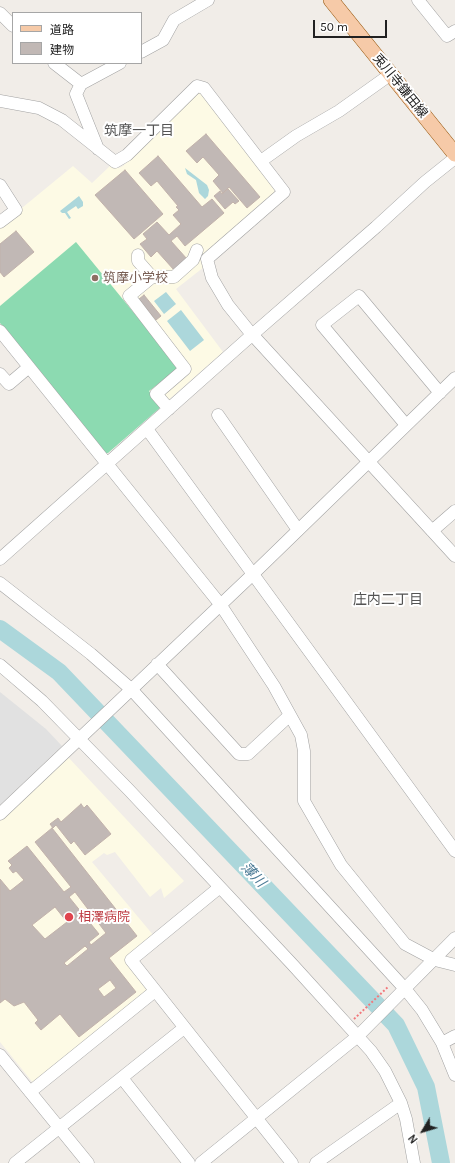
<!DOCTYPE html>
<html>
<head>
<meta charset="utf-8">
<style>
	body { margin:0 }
	#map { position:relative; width:455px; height:1163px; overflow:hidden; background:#f1ede8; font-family:Karla,"Noto Sans JP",sans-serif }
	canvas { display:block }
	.legend { position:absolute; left:12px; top:12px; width:130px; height:52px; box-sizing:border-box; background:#fff; border:1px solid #a6a6a6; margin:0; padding:5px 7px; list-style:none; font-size:12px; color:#212121 }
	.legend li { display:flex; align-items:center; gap:8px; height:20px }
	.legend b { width:20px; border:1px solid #a6a6a6 }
	.north { position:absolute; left:403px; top:1111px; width:40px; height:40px; -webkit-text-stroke:3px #fff; paint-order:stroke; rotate:232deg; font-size:11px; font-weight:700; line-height:16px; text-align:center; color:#212121 }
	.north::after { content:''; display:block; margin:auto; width:14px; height:18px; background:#212121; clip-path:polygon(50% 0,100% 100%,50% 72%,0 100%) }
	.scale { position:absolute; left:313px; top:20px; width:74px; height:18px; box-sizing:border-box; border:2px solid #212121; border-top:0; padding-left:5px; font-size:12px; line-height:14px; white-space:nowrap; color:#212121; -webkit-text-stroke:3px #fff; paint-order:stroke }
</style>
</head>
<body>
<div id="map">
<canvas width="455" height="1163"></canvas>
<ul class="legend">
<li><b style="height:5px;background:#f6caa8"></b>道路</li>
<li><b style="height:11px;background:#c1b8b5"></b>建物</li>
</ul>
<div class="north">N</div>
<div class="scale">50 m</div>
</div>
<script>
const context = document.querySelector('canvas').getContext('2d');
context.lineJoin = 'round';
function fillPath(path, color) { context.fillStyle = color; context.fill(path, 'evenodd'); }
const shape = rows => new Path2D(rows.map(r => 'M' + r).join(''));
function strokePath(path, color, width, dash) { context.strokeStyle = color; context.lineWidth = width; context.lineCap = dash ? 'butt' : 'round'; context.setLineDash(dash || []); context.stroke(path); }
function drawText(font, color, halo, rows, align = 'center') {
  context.font = font + ' Karla,"Noto Sans JP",sans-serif'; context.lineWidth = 4; context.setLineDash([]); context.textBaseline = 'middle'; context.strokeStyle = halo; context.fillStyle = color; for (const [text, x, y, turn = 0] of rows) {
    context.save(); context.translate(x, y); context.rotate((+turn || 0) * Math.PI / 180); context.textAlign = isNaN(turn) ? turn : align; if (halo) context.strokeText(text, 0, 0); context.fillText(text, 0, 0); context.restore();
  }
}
fillPath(shape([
	[198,92,203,94,274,188,274,193,204,267,176,289,223,352,108,453,0,323,0,226,73,166,92,183,111,165,119,168,123,166],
	[68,757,184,881,164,898,161,888,150,897,115,852,107,855,104,853,92,862,154,936,125,959,150,990,34,1084,0,1042,0,821]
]), '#fdfae5');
fillPath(shape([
	[76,242,179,368,149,391,161,407,108,453,104,453,0,323,0,306]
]), '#8cdab1');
fillPath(shape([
	[0,692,46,729,62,746,0,805]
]), '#e1e1e1');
fillPath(shape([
	[185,168,207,185,209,190,208,196,205,199,199,193,196,180,187,174],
	[79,196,83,202,83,206,78,209,76,206,67,212,71,218,69,219,65,213,62,213,60,211],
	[166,292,176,304,164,314,154,301],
	[181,310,204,340,190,351,167,321]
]), '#acd7db');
strokePath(shape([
	[0,629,59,672,396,1025,426,1087,441,1163]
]), '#acd7db', 18);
const building = shape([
	[206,134,260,197,247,208,229,187,223,193,213,181,219,175,203,157,197,163,186,151,206,134],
	[158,156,202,207,212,199,224,213,185,246,177,236,171,241,187,259,174,270,157,251,151,257,140,244,147,239,143,234,157,222,169,235,181,224,173,215,179,210,176,207,178,206,157,181,151,186,139,173,158,156],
	[125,170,163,214,134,239,95,195,125,170],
	[228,189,239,201,235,204,233,202,225,209,214,196,220,191,222,194,228,189],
	[16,231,34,252,4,277,0,272,0,244,16,231],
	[144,295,161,316,156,320,139,299,144,295],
	[81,804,84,808,87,805,111,834,85,855,74,841,71,844,56,825,53,828,50,824,58,818,61,822,81,804],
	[52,828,137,936,109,958,136,992,79,1037,60,1014,41,1030,35,1023,38,1020,24,1002,14,1006,5,999,0,1003,0,879,10,891,24,880,16,871,13,873,9,868,12,865,8,861,27,846,64,892,71,887,35,842,52,828],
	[75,892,106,933,91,945,89,942,99,934,69,897,75,892],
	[55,907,67,922,45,939,32,925,55,907],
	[85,946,88,949,67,966,64,963,85,946],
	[110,980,116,988,104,997,98,989,110,980]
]);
fillPath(building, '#c1b8b5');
strokePath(building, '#c2b2ab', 1);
const minor = shape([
	[418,0,447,36,455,31],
	[0,13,13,26],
	[141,52,163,40,174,20,208,0],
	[54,63,81,84],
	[0,101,39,108,62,120,115,162,127,155,197,86,204,88,284,192,207,259,212,278,228,305,249,331,455,556],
	[98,149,76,94,81,84,120,63],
	[261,161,296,136,339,111,391,74],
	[0,185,16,210,0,222],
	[138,255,138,261,152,277,174,277,193,260,197,250],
	[152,277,129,296,185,369,156,394,169,409],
	[0,331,220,604,274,686,301,735,304,751,304,801,341,865,405,944,435,960,455,965],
	[0,374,9,384,29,367],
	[218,415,298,530],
	[406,425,322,325,359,296,440,393],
	[147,429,455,851],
	[432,531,455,511],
	[0,559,253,334,376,227,425,182,455,158],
	[0,583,91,654,131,689,406,990,422,1010,442,1043,455,1075],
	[157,664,239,754,248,754,290,715],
	[0,665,42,701,129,790,292,964,371,1051,385,1071,401,1103,406,1119,414,1163],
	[0,814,252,575,455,378],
	[220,887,131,960,292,1163],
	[442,1043,455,1036],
	[0,1055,88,1163],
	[122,1078,189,1163],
	[30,1092,155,991],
	[15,1163,184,1028],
	[201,1163,358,1036,455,938],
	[316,1163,401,1103]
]);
const major = shape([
	[331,0,455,154]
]);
strokePath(minor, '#a2a2a2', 13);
strokePath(major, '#94540a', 16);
strokePath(shape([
	[354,1019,389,986]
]), '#f1797d', 2, [2, 2]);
strokePath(minor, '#fff', 12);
strokePath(major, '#f6caa8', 15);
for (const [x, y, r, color] of [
	[95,278,4,"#8d6e63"],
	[69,917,5,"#e0444e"]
]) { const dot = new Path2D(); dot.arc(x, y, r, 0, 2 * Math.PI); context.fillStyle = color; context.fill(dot); strokePath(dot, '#fff', 1.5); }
drawText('13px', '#212121', '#fff', [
	["兎川寺鎌田線",400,86,51]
]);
drawText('13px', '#785e54', '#fff', [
	["筑摩小学校",103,278]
], 'left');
drawText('13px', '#be3a42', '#fff', [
	["相澤病院",78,917]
], 'left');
drawText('14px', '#545454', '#fff', [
	["筑摩一丁目",139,131],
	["庄内二丁目",388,600]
]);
drawText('italic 14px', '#497994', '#fff', [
	["薄川",253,875,46]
]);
</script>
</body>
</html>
